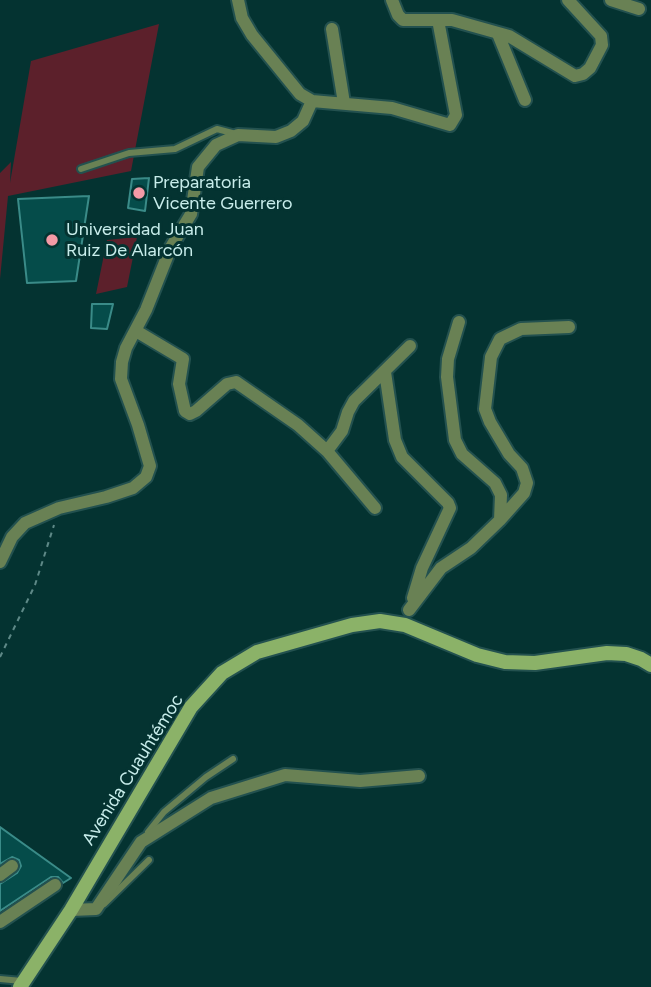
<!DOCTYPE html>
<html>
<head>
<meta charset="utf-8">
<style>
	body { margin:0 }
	canvas { display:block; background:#043331 }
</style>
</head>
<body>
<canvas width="651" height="987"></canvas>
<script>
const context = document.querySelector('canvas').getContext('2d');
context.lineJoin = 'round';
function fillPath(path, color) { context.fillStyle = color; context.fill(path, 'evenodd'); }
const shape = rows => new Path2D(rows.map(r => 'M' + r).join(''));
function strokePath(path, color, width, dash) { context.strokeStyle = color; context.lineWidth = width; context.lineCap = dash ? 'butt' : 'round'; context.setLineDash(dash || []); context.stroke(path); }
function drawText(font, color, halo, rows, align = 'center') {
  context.font = font + ' Figtree,sans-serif'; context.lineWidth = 6; context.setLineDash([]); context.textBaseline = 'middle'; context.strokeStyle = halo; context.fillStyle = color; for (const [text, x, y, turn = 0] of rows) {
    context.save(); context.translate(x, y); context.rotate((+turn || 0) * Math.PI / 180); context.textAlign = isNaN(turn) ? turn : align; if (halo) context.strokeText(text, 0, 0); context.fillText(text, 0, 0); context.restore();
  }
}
fillPath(shape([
	[159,24,131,171,8,196,0,279,0,173,11,162,10,183,31,61],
	[137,237,127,287,96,294,107,240]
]), '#5c202b');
const building = shape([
	[149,178,145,211,128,208,132,179,149,178],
	[89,196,76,281,27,283,18,199,89,196],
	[92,304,113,304,107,329,91,328,92,304],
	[0,827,71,878,63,883,58,877,51,877,0,911,0,884,17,873,21,866,19,860,12,857,0,864,0,827]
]);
fillPath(building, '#054c4a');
strokePath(building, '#3a8b88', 2);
const service = shape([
	[81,169,129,153,175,149,217,129,236,134],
	[148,832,164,812,206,777,233,759],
	[104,904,149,860],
	[0,979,22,981]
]);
const minor = shape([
	[392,0,398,15,403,20,452,20,509,36,575,76,583,74,590,68,602,45,601,36,568,0],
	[611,0,639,9],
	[332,29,344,103],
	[498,34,525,100],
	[312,101,392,108,450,125,456,115,438,20],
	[459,322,448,359,447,377,455,440,462,454,495,483,501,495,500,520],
	[136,331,183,359,179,384,185,411,190,414,196,411,227,384,236,382,298,425,327,451,375,508],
	[385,372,395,440,402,457,448,503,450,508,422,568,413,598],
	[327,451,342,431,348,412,354,401,410,346],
	[0,562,12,537,25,523,59,508,106,497,133,488,146,477,150,466,138,425,121,379,122,362,126,348,146,310,171,247,191,214,198,167,216,145,238,135,276,137,291,131,303,121,312,101,300,94,252,35,242,18,238,0],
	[409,610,441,568,471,548,500,520,524,493,527,483,522,468,509,454,490,422,485,409,491,357,500,339,521,329,569,327],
	[0,875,12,866],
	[71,910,96,909,141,842,211,798,285,775,360,781,419,776],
	[0,922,55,885]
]);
const secondary = shape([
	[20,987,71,910,191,707,222,673,257,652,352,625,380,621,405,625,477,655,505,662,535,663,607,653,626,654,641,659,651,665]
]);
strokePath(service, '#23514f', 10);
strokePath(minor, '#23514f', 16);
strokePath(secondary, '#23514f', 18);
strokePath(shape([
	[0,657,35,585,54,525]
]), '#5e8987', 2, [5, 5]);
strokePath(service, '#698154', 6);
strokePath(minor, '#698154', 12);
strokePath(secondary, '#8bb268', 14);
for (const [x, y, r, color] of [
	[139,193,7,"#f49aa6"],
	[52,240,7,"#f49aa6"]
]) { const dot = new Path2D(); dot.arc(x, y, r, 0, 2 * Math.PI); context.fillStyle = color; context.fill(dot); strokePath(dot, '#043331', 2.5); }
drawText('18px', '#c8edeb', '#043331', [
	["Preparatoria",153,183],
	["Vicente Guerrero",153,204],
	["Universidad Juan",66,230],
	["Ruiz De Alarcón",66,251]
], 'left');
drawText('18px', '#c8edeb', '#043331', [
	["Avenida Cuauhtémoc",133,770,-58]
]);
</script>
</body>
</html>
